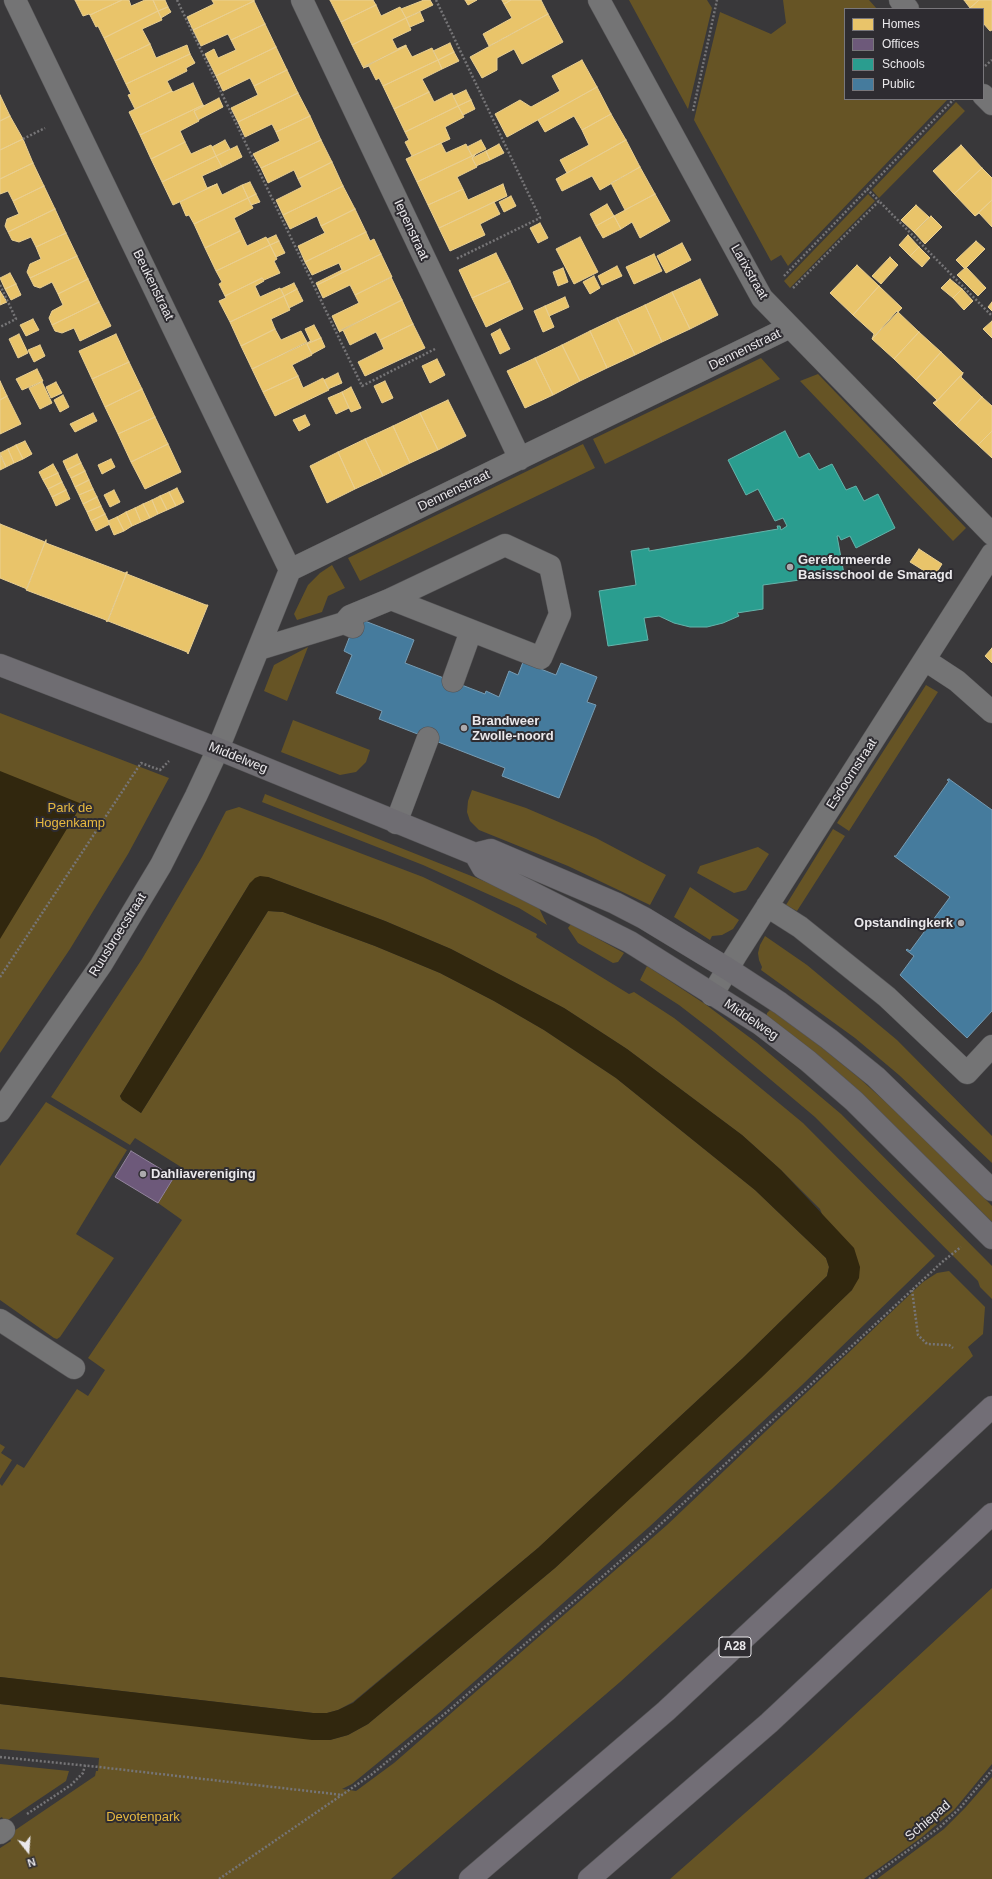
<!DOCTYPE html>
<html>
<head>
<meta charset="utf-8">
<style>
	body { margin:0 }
	#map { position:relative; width:992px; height:1879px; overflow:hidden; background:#39383a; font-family:Arial,sans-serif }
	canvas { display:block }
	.legend { position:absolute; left:844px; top:8px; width:140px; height:92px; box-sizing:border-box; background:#2e2c31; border:1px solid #79777b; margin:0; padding:5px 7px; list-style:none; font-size:12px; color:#eae8eb }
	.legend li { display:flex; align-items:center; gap:8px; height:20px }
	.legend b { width:20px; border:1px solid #79777b }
	.north { position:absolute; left:8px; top:1831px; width:40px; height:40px; -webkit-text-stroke:3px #2e2c31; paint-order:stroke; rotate:163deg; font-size:11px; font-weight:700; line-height:16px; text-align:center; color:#eae8eb }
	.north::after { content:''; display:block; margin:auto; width:14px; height:18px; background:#eae8eb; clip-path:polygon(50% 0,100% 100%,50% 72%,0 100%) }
</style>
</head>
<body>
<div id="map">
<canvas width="992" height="1879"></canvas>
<ul class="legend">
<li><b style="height:11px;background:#e9c46a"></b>Homes</li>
<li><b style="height:11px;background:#6d597a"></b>Offices</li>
<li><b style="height:11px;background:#2a9d8f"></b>Schools</li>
<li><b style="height:11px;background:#457b9d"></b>Public</li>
</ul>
<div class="north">N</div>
</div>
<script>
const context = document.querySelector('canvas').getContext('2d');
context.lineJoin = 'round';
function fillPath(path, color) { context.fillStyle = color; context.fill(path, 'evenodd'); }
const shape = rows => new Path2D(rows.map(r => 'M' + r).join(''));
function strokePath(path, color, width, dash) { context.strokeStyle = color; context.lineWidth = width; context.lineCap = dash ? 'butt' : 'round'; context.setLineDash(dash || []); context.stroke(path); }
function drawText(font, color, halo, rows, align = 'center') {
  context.font = font + ' Arial,sans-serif'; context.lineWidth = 4; context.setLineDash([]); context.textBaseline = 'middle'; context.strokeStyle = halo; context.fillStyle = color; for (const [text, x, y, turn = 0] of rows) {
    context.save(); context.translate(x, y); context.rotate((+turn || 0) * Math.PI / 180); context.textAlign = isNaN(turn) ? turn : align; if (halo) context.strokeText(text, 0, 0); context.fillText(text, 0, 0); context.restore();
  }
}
fillPath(shape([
	[629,0,707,0,712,8,688,109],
	[783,0,869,0,877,9,845,9,845,99,948,99,788,266,781,255,771,261,694,120,720,12,771,34,786,23],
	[956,102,965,111,879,198,872,190],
	[868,194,875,201,790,288,784,281],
	[761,358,780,379,605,464,593,439],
	[818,374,966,528,953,541,800,381],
	[583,444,595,468,360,581,348,558],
	[332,565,345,588,328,596,322,612,297,620,294,614,308,585,320,573],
	[308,647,287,701,264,691,274,665],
	[926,685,938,692,849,831,837,823],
	[0,713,169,778,128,854,70,949,0,1053],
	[293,720,370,750,366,762,356,772,340,775,281,752],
	[472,790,526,808,596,838,666,875,650,905,568,866,479,830,470,821,467,812,468,801],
	[265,794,494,885,539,908,547,925,519,908,423,865,262,802],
	[239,807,423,877,473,901,537,934,536,937,629,994,634,992,674,1018,711,1047,803,1123,935,1256,802,1385,649,1527,441,1711,352,1784,342,1789,356,1791,394,1763,667,1525,923,1282,937,1273,949,1271,985,1307,983,1334,968,1347,973,1356,832,1489,620,1682,391,1879,0,1879,0,1848,11,1841,8,1835,95,1776,96,1771,98,1771,99,1758,0,1749,0,1704,330,1740,348,1735,368,1724,555,1568,852,1290,820,1209,781,1170,742,1135,627,1049,564,1008,451,949,385,921,268,877,250,883,120,1096,122,1100,141,1113,268,911,283,912,375,946,440,973,494,1001,544,1030,616,1078,755,1190,826,1258,829,1267,827,1276,742,1359,538,1548,353,1702,338,1710,327,1713,313,1713,0,1677,0,1484,2,1486,17,1464,24,1468,77,1389,88,1396,105,1370,88,1358,182,1220,158,1203,181,1167,135,1138,130,1145,51,1097,142,959,202,857,226,811],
	[833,829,845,836,797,911,786,905],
	[758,847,769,854,746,890,734,893,697,873,700,866],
	[690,887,739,920,733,929,722,935,712,936,710,940,674,917],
	[571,924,624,953,618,962,613,963,578,943,568,928],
	[765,936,807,965,897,1040,992,1136,992,1163,899,1075,855,1038,761,970,762,967,759,960,758,953,760,945],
	[647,966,705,1004,757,1043,841,1114,992,1266,992,1299,980,1287,978,1281,815,1117,714,1032,679,1005,640,980],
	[770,1010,774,1011,809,1037,859,1078,916,1129,992,1206,992,1222,878,1110,767,1017,767,1013],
	[46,1102,127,1150,76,1234,114,1258,60,1337,57,1339,54,1338,0,1300,0,1166],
	[0,1444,5,1447,1,1453,12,1460,0,1479],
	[992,1588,992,1764,954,1810,922,1837,864,1879,670,1879,811,1755],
	[0,1764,69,1771,66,1781,5,1822,2,1817,0,1818],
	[992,1777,992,1879,877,1879,944,1829,965,1808]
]), '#665425');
fillPath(shape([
	[0,771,82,804,0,939],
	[260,876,268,877,385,921,451,949,564,1008,627,1049,742,1135,781,1170,854,1248,860,1267,859,1278,852,1290,761,1378,555,1568,368,1724,348,1735,330,1740,312,1740,0,1704,0,1677,313,1713,327,1713,338,1710,353,1703,538,1548,742,1359,827,1276,829,1267,826,1258,755,1190,616,1078,544,1030,494,1001,440,973,375,946,283,912,268,911,141,1113,122,1100,120,1096,250,883,255,878]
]), '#31270e');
const homes = shape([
	[75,0,122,0,90,15,89,14,83,16,75,0],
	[122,0,129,0,131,6,145,0,153,0,158,11,104,38,98,26,96,27,90,15,122,0],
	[153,0,165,0,168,7,158,11,153,0],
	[212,0,254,0,254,1,193,30,187,17,214,4,212,0],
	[330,0,373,0,376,5,341,22,330,0],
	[424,0,430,0,433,5,406,18,401,9,424,0],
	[465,0,477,0,468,5,465,0],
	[502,0,511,0,504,4,502,0],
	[511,0,541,0,548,14,489,46,483,34,512,18,504,4,511,0],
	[964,0,979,0,970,8,964,0],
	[979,0,992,0,992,30,990,31,983,23,983,9,971,9,970,8,979,0],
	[254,1,265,24,231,40,228,34,201,46,193,30,254,1],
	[376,5,381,16,400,7,406,18,352,45,341,22,376,5],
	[168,7,171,12,161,18,158,11,168,7],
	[158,11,162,20,142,29,150,44,115,61,104,38,158,11],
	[420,12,424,21,410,27,406,18,420,12],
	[548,14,563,42,522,64,514,49,497,58,497,70,482,78,470,57,548,14],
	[406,18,411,30,392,39,397,49,406,45,406,46,363,67,352,45,406,18],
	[265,24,276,47,216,76,205,54,214,49,218,58,236,50,231,40,265,24],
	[450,43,454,52,438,60,433,51,450,43],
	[150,44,156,58,187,45,190,54,126,84,115,61,150,44],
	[406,46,412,57,432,48,438,60,383,86,379,78,376,80,369,66,363,68,406,46],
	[276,47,287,70,254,86,250,78,223,91,216,76,276,47],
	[454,52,459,61,442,69,438,60,454,52],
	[190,54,195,63,186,68,187,71,167,81,172,91,135,109,128,95,131,94,126,84,190,54],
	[438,60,442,69,422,79,429,92,394,109,383,86,438,60],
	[582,60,597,87,507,137,495,114,520,100,531,107,560,91,552,76,582,60],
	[287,70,298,93,238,122,231,108,258,95,254,86,287,70],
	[193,83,203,105,140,135,129,112,172,91,173,92,193,83],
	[597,87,611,114,582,130,574,116,545,132,538,120,597,87],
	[466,90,471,100,458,106,453,96,466,90],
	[429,92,434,102,452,93,458,106,405,132,394,109,429,92],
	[298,93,310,116,276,132,272,124,245,137,238,122,298,93],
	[0,95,10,116,0,121,0,95],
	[219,98,223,107,198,120,194,111,219,98],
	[471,100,475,109,463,115,458,106,471,100],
	[203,105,204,106,194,111,199,121,180,131,185,142,151,159,140,135,203,105],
	[458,106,464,117,445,127,450,139,412,156,405,142,409,140,405,132,458,106],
	[611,114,626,140,567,173,560,160,589,145,582,130,611,114],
	[10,116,23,139,0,150,0,121,10,116],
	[310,116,321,140,261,168,253,154,280,141,276,132,310,116],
	[23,139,33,163,0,179,0,150,23,139],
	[225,140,230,149,216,156,212,147,225,140],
	[321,140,332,162,298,179,294,170,268,183,261,168,321,140],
	[481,140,486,149,472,156,467,147,481,140],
	[626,140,640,167,600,190,592,176,562,191,556,179,626,140],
	[185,142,191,154,211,145,216,156,162,182,151,159,185,142],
	[441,143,446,153,466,144,472,156,417,182,406,159,441,143],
	[499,144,504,153,490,160,486,151,499,144],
	[961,145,982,168,954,194,933,171,961,145],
	[237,146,242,157,222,167,216,156,237,146],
	[486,151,490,160,476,166,472,158,486,151],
	[476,154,472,158,477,167,457,177,463,189,428,205,417,182,476,154],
	[216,156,222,167,202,176,207,188,217,184,173,205,162,182,216,156],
	[332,162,343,186,283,215,276,200,302,187,298,179,332,162],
	[33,163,44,186,13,201,8,191,0,194,0,179,33,163],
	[640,167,655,194,625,210,611,183,640,167],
	[982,168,992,178,992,200,975,216,954,194,982,168],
	[250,182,256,194,248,198,242,185,250,182],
	[217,184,222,195,242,185,248,198,194,224,189,215,186,216,180,202,217,184],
	[503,184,507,196,439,228,428,205,463,189,468,200,503,184],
	[44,186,55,209,8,232,5,226,7,219,19,214,13,201,44,186],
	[343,186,355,209,321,226,317,216,290,229,283,215,343,186],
	[256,194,260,202,251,205,248,198,256,194],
	[655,194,670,221,640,238,632,222,621,229,614,216,655,194],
	[511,196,516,206,504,212,499,202,511,196],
	[248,198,253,208,234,218,240,231,205,248,194,224,248,198],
	[992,200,992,227,979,213,975,216,992,200],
	[494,202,500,214,480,224,485,235,450,251,439,228,494,202],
	[607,204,614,216,596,226,590,214,607,204],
	[916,205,929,217,914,232,901,220,916,205],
	[55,209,66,233,36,247,31,237,19,242,12,240,8,232,55,209],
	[355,209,366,232,305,262,298,246,325,233,321,226,355,209],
	[614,216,621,229,603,238,596,226,614,216],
	[931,216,942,227,925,244,914,232,931,216],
	[540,223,548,238,538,243,530,228,540,223],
	[240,231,247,246,266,237,270,245,216,271,205,248,240,231],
	[366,232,370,241,374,239,381,254,317,285,316,283,342,270,339,263,312,275,305,262,366,232],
	[66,233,77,256,30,278,27,272,30,264,41,259,36,247,66,233],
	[276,235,279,241,270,245,267,239,276,235],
	[908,235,919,247,910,256,899,245,908,235],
	[580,237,598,272,574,284,556,249,580,237],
	[279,241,285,253,276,257,270,245,279,241],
	[976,241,985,249,965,269,956,260,976,241],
	[682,243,691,260,666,273,657,256,682,243],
	[270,245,277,259,274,261,280,273,264,280,262,278,225,296,219,284,222,282,216,271,270,245],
	[919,247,930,258,922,267,910,256,919,247],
	[496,253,510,281,472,298,459,270,496,253],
	[381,254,392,277,355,295,350,285,323,298,317,285,381,254],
	[654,254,662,271,634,284,626,267,654,254],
	[77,256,88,279,58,294,52,282,40,288,34,286,30,278,77,256],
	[890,257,898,265,881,284,872,276,890,257],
	[857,265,879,286,853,315,830,293,857,265],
	[617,266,622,276,602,285,598,276,617,266],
	[966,267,986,288,978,296,957,275,966,267],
	[563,268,568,282,558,286,553,272,563,268],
	[10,273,16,284,5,289,0,278,10,273],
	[594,276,600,288,590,294,583,282,594,276],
	[391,277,402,300,339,331,332,316,359,303,355,295,391,277],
	[262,278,264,281,255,286,260,297,280,288,284,296,230,322,219,301,226,298,225,296,262,278],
	[88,279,99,302,52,325,49,318,52,311,63,305,58,294,88,279],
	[700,279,718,315,690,329,672,292,700,279],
	[950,279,962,289,953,298,941,288,950,279],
	[510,281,523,309,486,327,472,298,510,281],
	[294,283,297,289,284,296,281,289,294,283],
	[16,284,21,295,11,300,5,289,16,284],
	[879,286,902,308,872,339,874,334,853,315,879,286],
	[297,289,303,301,289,308,284,296,297,289],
	[962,289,973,301,964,310,953,298,962,289],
	[0,291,7,302,0,305,0,291],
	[672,292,690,329,662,342,645,305,672,292],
	[284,296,290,310,271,319,275,329,241,346,230,322,284,296],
	[565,297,569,307,549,316,545,306,565,297],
	[402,300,413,324,380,340,376,332,350,345,343,330,339,332,402,300],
	[99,302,111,326,80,341,74,328,62,333,55,331,52,325,99,302],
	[992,302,992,311,988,307,992,302],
	[645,305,662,342,635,355,617,318,645,305],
	[545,306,554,327,543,332,534,311,545,306],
	[897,311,919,332,894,359,872,339,897,311],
	[617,318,635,355,607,368,590,331,617,318],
	[33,319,39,330,26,336,20,325,33,319],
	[992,321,992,338,983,329,992,321],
	[413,324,425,348,365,376,358,362,384,349,380,340,413,324],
	[314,325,321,338,311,342,305,329,314,325],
	[275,329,281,340,301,331,307,342,252,369,241,346,275,329],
	[500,329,510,349,500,354,491,334,500,329],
	[590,331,607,368,580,381,562,345,590,331],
	[919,332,941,352,916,380,894,359,919,332],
	[19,334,28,353,18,358,9,339,19,334],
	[116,334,129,362,92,379,79,351,116,334],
	[321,338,325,347,312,354,307,344,321,338],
	[311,341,307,344,312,355,292,365,298,376,263,392,252,369,311,341],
	[40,345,45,356,34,362,28,350,40,345],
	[562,345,580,381,553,395,535,358,562,345],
	[941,352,963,373,934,404,933,403,937,400,916,380,941,352],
	[535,358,553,395,525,408,507,371,535,358],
	[437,359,445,375,430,383,422,366,437,359],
	[129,362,142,389,105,407,92,379,129,362],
	[37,369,43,381,22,390,16,379,37,369],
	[338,373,342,383,328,389,324,380,338,373],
	[963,373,961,377,982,397,956,425,934,404,963,373],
	[298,376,303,388,323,378,329,390,275,416,263,392,298,376],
	[0,381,7,396,0,400,0,381],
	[385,381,393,398,382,403,374,386,385,381],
	[42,382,52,403,40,409,29,388,42,382],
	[56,382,62,393,51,398,46,387,56,382],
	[351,387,361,408,351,412,342,392,351,387],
	[142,389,155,417,118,434,105,407,142,389],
	[342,392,349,408,336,414,328,398,342,392],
	[63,395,69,407,60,412,54,400,63,395],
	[7,396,21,424,0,434,0,400,7,396],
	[982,397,992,406,992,431,978,445,956,425,982,397],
	[448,400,466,436,438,450,420,413,448,400],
	[93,413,97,421,75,432,70,424,93,413],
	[420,413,438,450,410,463,393,426,420,413],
	[305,415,310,425,299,431,293,420,305,415],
	[155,417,168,444,131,462,118,434,155,417],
	[393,426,410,463,383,476,365,439,393,426],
	[992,431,992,458,978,445,992,431],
	[365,439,383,476,355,489,338,452,365,439],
	[25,441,32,454,23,459,16,445,25,441],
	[168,444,181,472,145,489,131,462,168,444],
	[16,445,23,459,14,463,8,449,16,445],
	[8,449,14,463,6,467,0,453,8,449],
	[338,452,355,489,327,503,310,466,338,452],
	[77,454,81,463,67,470,63,461,77,454],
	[0,455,6,467,0,470,0,455],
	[111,459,115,467,102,474,98,465,111,459],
	[81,463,85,471,71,478,67,470,81,463],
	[53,464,58,473,43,480,39,472,53,464],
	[85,471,89,480,75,487,71,478,85,471],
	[58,473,62,482,48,489,43,480,58,473],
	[89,480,93,489,79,495,75,487,89,480],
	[62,482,66,490,52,497,48,489,62,482],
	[177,488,184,502,176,506,169,492,177,488],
	[93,489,97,497,83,504,79,495,93,489],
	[66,490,70,499,56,506,52,497,66,490],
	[114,490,120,502,110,507,104,495,114,490],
	[169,492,176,506,167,510,160,496,169,492],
	[160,496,167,510,158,514,152,500,160,496],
	[97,497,101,506,87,512,83,504,97,497],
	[152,500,158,514,150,518,143,504,152,500],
	[143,504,150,518,141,522,135,508,143,504],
	[101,506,105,514,91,521,87,512,101,506],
	[135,508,141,522,132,526,126,512,135,508],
	[126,512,132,526,124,531,117,517,126,512],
	[105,514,110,524,96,531,91,521,105,514],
	[117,517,124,531,114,535,108,521,117,517],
	[0,524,45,542,27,589,0,578,0,524],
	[46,540,46,543,125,573,127,572,107,622,106,620,26,590,46,540],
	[919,549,942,564,934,577,910,562,919,549],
	[127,572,127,574,206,605,208,605,188,654,187,652,108,621,127,572],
	[992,648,992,663,985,656,992,648]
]);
fillPath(homes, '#e9c46a');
strokePath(homes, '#e9cf91', 1);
const offices = shape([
	[131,1151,174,1177,158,1203,115,1177,131,1151]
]);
fillPath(offices, '#6d597a');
strokePath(offices, '#92849c', 1);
const schools = shape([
	[785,431,799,458,809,453,819,470,832,464,846,490,856,486,864,501,878,494,895,528,856,548,850,536,841,540,839,536,837,536,844,574,763,585,763,609,737,613,739,616,723,623,707,627,690,627,674,623,659,616,644,618,648,640,608,646,599,591,636,585,631,551,649,548,649,551,778,529,777,526,780,526,781,530,787,526,783,518,775,521,758,489,746,495,728,460,785,431]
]);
fillPath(schools, '#2a9d8f');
strokePath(schools, '#64b4ab', 1);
const public = shape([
	[357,618,414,640,405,663,485,694,486,691,499,697,509,671,518,675,523,662,556,675,561,663,597,677,587,702,596,705,559,798,502,776,505,768,379,719,382,711,336,693,352,655,344,651,357,618],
	[949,779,992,810,992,1011,967,1038,900,975,914,956,906,950,907,949,910,951,950,897,894,856,896,856,949,781,947,780,949,779]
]);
fillPath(public, '#457b9d');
strokePath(public, '#769cb4', 1);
const minor = shape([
	[15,0,290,570],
	[302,0,520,459],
	[599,0,762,298,992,534],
	[900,0,908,9],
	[983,95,992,104],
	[344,623,350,616,391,599,505,545,550,566,560,614,541,658,391,599],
	[259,649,344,623,353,627],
	[925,660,957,681,992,712],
	[453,681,471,631],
	[396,823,428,738],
	[767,906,800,927,887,997,967,1073,992,1046],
	[712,995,736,955,992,554],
	[0,1111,101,965,161,865,196,796,218,749,290,570,790,327],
	[0,1320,74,1368],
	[0,1833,4,1830]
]);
const major = shape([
	[0,665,218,749,475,854,491,850,615,903,644,918,728,969,780,1003,829,1039,876,1077,992,1190],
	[475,854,483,868,630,942,760,1024,808,1061,854,1101,992,1238]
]);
const highway = shape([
	[470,1879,666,1711,992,1407],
	[589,1879,769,1723,992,1514]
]);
strokePath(minor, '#555456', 23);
strokePath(major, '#555456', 23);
strokePath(highway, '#555456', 23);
strokePath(shape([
	[177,0,362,386,435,349],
	[436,0,540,218,456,259],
	[985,66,992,60],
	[693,111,717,0],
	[23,139,45,128],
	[867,189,879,201],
	[784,276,954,99],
	[0,285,16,319,0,327],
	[793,288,879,201,992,316],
	[0,977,141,763,160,770,169,761],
	[912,1290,918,1335,927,1344,949,1345,953,1348],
	[0,1757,99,1767,343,1795],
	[27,1814,71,1785,83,1773,85,1765],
	[219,1879,371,1775,448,1711,633,1550,941,1263,961,1247],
	[869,1879,940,1827,960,1808,992,1770]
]), '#767577', 2.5, [2, 2]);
strokePath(minor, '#747475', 22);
strokePath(major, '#6f6d72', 22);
strokePath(highway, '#726e76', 22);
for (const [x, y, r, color] of [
	[790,567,4,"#acaaad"],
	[464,728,4,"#acaaad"],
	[961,923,4,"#acaaad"],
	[143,1174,4,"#acaaad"]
]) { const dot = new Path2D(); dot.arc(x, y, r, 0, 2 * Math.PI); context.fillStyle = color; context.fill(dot); strokePath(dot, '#2e2c31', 1.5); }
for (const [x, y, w] of [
	[735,1647,32]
]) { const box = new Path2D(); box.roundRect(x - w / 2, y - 10, w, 20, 3); context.fillStyle = '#2e2c31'; context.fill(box); strokePath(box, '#eae8eb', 1); }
drawText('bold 12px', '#eae8eb', null, [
	["A28",735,1647]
]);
drawText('13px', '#eae8eb', '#2e2c31', [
	["Iepenstraat",411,230,65],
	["Larixstraat",749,272,60],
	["Beukenstraat",153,285,64],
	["Dennenstraat",745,350,-26],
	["Dennenstraat",454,491,-26],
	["Middelweg",238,758,22],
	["Esdoornstraat",852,774,-57],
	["Ruusbroecstraat",118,935,-58],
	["Middelweg",751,1020,34],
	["Schiepad",928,1821,-40]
]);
drawText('bold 13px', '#eae8eb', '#2e2c31', [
	["Gereformeerde",798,560],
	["Basisschool de Smaragd",798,575],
	["Brandweer",472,721],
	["Zwolle-noord",472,736],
	["Opstandingkerk",953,923,"right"],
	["Dahliavereniging",151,1174]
], 'left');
drawText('13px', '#e6b840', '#2e2c31', [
	["Park de",70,808],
	["Hogenkamp",70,823],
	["Devotenpark",143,1817]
]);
</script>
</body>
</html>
